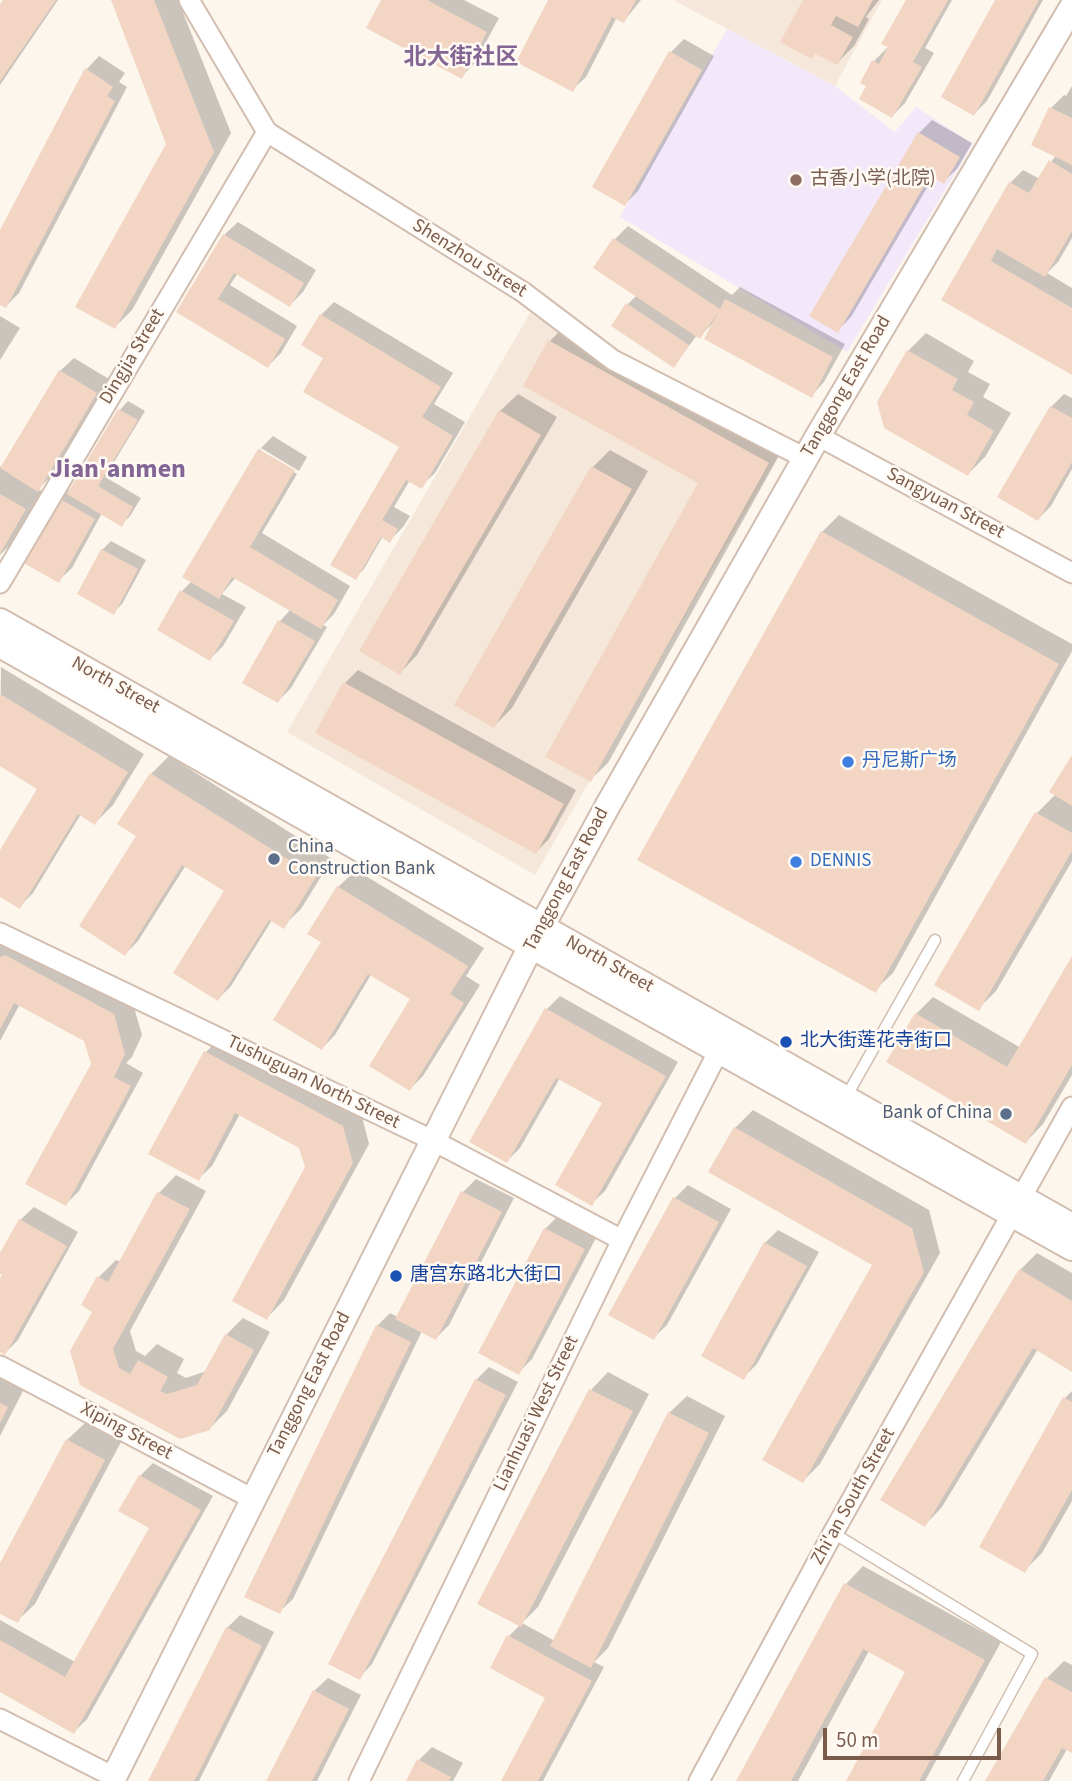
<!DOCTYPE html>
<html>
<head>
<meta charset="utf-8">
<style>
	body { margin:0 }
	#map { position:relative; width:1072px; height:1781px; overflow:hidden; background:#fdf6ec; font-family:"Source Sans 3",sans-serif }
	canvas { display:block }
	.scale { position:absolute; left:823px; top:1728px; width:178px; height:32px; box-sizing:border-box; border:4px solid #7a5c4d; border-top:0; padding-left:9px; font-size:21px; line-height:24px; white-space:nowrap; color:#7a5c4d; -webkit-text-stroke:5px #fffaf3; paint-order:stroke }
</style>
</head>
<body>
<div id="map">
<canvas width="1072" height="1781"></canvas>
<div class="scale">50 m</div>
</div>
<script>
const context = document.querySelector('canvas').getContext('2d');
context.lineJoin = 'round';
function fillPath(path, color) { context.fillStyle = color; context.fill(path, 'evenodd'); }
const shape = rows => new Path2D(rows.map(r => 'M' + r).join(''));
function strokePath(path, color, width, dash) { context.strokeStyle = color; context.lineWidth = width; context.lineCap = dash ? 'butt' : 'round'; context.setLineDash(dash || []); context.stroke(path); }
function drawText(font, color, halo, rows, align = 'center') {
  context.font = font + ' "Source Sans 3","Noto Sans SC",sans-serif'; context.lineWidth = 5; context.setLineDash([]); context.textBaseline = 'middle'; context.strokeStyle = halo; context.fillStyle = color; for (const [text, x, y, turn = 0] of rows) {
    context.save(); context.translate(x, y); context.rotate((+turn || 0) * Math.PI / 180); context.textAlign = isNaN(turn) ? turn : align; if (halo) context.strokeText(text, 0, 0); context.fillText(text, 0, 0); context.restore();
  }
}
fillPath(shape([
	[673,0,882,0,835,86],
	[530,313,778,456,535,875,287,732]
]), '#f5e8da');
fillPath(shape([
	[727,29,835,86,895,132,916,107,973,144,847,352,620,217]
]), '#f3e8fa');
fillPath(shape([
	[5,0,58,0,0,85,0,7],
	[113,0,178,0,231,133,132,310,115,327,168,144],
	[383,0,464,0,499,18,474,64,461,77],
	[550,0,641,0,624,21,617,17,586,77,572,90],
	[805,0,879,0,866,17,869,19,854,46,837,63,817,52,812,57],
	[908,0,952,0,925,48,934,53,905,103,892,116,868,86,874,61,889,46],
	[997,0,1043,0,987,101,974,114],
	[684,39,714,56,638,191,625,204,671,52],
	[99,56,125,73,119,82,127,87,19,293,6,306,0,303,0,234,86,70],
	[1072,86,1072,238,1058,262,1047,273,1072,288,1072,373,943,299,1010,183,1023,170,1040,179,1056,155,1051,108,1064,95,1066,96],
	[932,120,972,143,957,169,943,182,934,176,851,317,837,331,919,133],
	[238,222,316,270,303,292,290,305,238,273,230,285,297,326,281,353,268,366,178,312,224,235],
	[628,226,732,295,740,287,845,344,824,382,811,396,713,323,700,336,697,335,674,366,627,305,637,295,596,267,615,239],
	[334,302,453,373,434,404,465,422,435,473,421,486,410,480,394,507,410,516,403,527,390,540,383,536,364,569,355,578,401,447,326,358,321,315],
	[0,316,20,328,0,360],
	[567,324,785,445,608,763,590,780,700,483,550,341],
	[926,333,974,361,968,372,990,384,983,397,1011,413,985,457,968,474,879,402,908,351],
	[74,358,109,379,50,477,38,489,42,491,11,544,0,555,0,466,2,468,60,371],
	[518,394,557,417,417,655,400,673,500,411],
	[1064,394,1072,398,1072,469,1051,506,1038,519,1051,407],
	[128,401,145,411,105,477,141,498,130,516,121,525,102,513,72,568,58,581,60,499,73,486,120,410],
	[273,436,307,457,299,471,261,448],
	[261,448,261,452,297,474,262,533,350,586,334,614,323,625,327,627,291,688,278,701,245,682,280,621,291,609,236,577,222,594,246,607,223,646,210,659,182,591,192,581,185,576],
	[610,450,648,471,512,708,494,726,593,467],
	[839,515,1072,644,1072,651,893,973,875,990,822,532],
	[111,541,146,560,122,604,114,612,102,550],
	[1,667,144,754,113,805,95,823,81,814,33,893,19,907,0,895,0,853,40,789,0,764],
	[358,670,576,790,549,839,536,852,345,683],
	[169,756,332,859,301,909,283,926,272,920,231,986,218,999,227,891,186,865,138,941,125,954,137,837,120,823,151,774],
	[1072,758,1072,861,996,991,978,1009,1037,813,1056,794],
	[356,870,484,948,466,976,480,985,423,1076,410,1089,413,998,372,973,335,1035,322,1048,323,942,338,887],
	[23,939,131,997,142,1035,132,1057,126,1063,143,1073,79,1191,66,1204,93,1065,85,1039,20,1004,0,1041,0,946],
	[1072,959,1072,1075,1043,1124,1026,1142,916,1014,933,997,1021,1048],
	[560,996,678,1062,605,1191,591,1204,604,1103,560,1078,520,1148,507,1161,547,1009],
	[219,1039,360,1109,369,1144,284,1300,267,1318,307,1167,301,1147,240,1114,212,1166,198,1179,206,1052],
	[753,1110,929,1210,940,1253,820,1464,803,1481,875,1265,710,1171,735,1128],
	[176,1175,206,1191,130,1331,136,1351,145,1356,157,1344,184,1359,177,1373,186,1378,206,1371,226,1335,243,1318,270,1332,227,1411,209,1429,82,1384,99,1277,116,1260,121,1262,159,1193],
	[476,1179,514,1198,449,1325,436,1338,422,1331,293,1599,279,1612,377,1326,390,1313,398,1317,463,1192],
	[688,1185,731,1209,667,1325,653,1338,675,1198],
	[34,1207,78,1232,18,1340,5,1353,0,1350,0,1278,4,1274,0,1272,0,1257,20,1220],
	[558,1216,597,1236,532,1359,519,1372,545,1229],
	[778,1230,819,1252,757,1364,744,1377,765,1243],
	[1037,1253,1072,1273,1072,1369,1038,1349,942,1507,925,1525,1020,1270],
	[489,1367,518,1382,372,1664,359,1678,476,1380],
	[608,1372,649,1394,538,1607,522,1623,555,1641,669,1413,687,1396,725,1416,608,1648,594,1662,604,1667,543,1781,503,1781,547,1697,509,1636,520,1625,479,1604,591,1390],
	[0,1377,24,1389,0,1436],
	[1072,1391,1072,1501,1042,1553,1025,1570,1065,1398],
	[85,1423,121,1442,35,1604,17,1621,0,1612,0,1566,67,1440],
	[153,1463,213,1496,87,1719,74,1732,0,1690,0,1620,75,1662,151,1528,140,1476],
	[863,1566,1001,1642,925,1781,848,1781,908,1672,869,1651,798,1781,738,1781,846,1584],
	[240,1615,274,1632,199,1781,150,1781,227,1628],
	[1064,1661,1072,1665,1072,1751,1067,1749,1049,1781,987,1781,1047,1678],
	[328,1678,361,1695,317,1781,268,1781,314,1691],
	[432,1747,463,1763,453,1781,408,1781,419,1760]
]), '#0003');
fillPath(shape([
	[3,0,56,0,0,81,0,4],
	[111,0,154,0,214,152,115,329,75,307,166,144],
	[381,0,427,0,487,32,462,79,366,28],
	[548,0,636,0,624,23,612,17,573,92,516,62],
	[803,0,873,0,858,27,836,16,831,25,853,37,837,65,815,54,812,59,780,42],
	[906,0,948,0,913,62,922,67,892,118,859,99,866,86,860,83,872,60,879,64,888,47,881,44],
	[995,0,1039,0,974,116,941,97],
	[669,51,702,70,625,206,592,187],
	[85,68,113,87,107,96,115,101,6,308,0,305,0,230],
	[1049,107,1072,118,1072,165,1031,145],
	[918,132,960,157,944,184,930,176,838,333,809,316],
	[1049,160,1072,174,1072,231,1045,277,997,249,991,261,1072,308,1072,375,941,300,1009,182,1029,193],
	[223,234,304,283,290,307,234,273,218,299,285,339,268,368,176,312],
	[613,238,720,309,725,299,833,357,812,398,704,339,718,312,700,339,593,268],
	[626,303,689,345,674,368,611,326],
	[320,314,441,387,422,417,453,436,422,489,406,480,382,520,398,529,390,543,381,537,356,580,330,565,399,447,303,392,323,358,301,345],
	[548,340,769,463,591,782,545,757,698,483,523,386],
	[907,350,958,379,952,390,974,402,967,415,994,431,968,476,884,428,877,402],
	[59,370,97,393,38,492,0,468],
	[1050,406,1072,418,1072,462,1038,521,997,497],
	[118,409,138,420,98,486,133,507,122,527,67,494],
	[499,410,541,435,400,675,359,651],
	[258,449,295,470,250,547,338,600,321,629,232,577,219,599,182,577],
	[591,466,632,489,494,728,454,705],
	[0,494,26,509,0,554],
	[58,498,95,519,59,583,22,562],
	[821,531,1059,664,876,993,637,860],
	[101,549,138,569,114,615,77,594],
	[180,590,234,621,210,661,157,630],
	[278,620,315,641,278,703,242,683],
	[343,682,564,804,536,854,315,733],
	[0,694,128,772,95,825,78,814,20,909,0,897,0,850,37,789,0,766],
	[1072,755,1072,806,1049,792],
	[150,773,316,877,284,929,269,920,218,1001,173,973,224,891,182,865,125,956,79,926,136,836,117,824],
	[1035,812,1072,833,1072,851,979,1011,934,985],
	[337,886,468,966,450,994,464,1003,410,1091,369,1066,410,999,368,974,322,1050,273,1020,321,942,307,934],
	[5,955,114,1014,125,1054,114,1077,131,1086,66,1206,25,1184,91,1064,84,1041,14,1003,0,1029,0,957],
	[1072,956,1072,1065,1026,1144,886,1062,915,1013,1007,1067],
	[545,1008,666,1076,592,1206,555,1185,602,1103,556,1078,507,1163,469,1142],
	[204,1051,343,1126,353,1163,267,1320,232,1301,305,1167,299,1148,235,1113,199,1181,148,1154],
	[734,1127,912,1228,924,1272,803,1483,762,1460,872,1265,708,1172],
	[461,1191,502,1212,436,1340,395,1319],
	[157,1192,190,1209,113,1349,119,1368,130,1374,138,1360,168,1377,160,1391,167,1394,197,1385,225,1334,254,1350,210,1430,180,1439,80,1385,70,1351,92,1312,81,1305,97,1276,108,1282],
	[673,1197,719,1222,654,1340,608,1315],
	[19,1219,67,1246,5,1355,0,1352,0,1278,2,1275,0,1274,0,1253],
	[544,1228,585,1249,519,1375,478,1353],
	[764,1242,807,1266,744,1380,701,1356],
	[1019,1269,1072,1301,1072,1372,1033,1348,925,1527,880,1500],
	[376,1325,411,1342,280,1614,244,1597],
	[475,1379,506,1395,360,1680,328,1664],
	[589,1389,633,1411,521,1627,477,1604],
	[1063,1397,1072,1402,1072,1490,1025,1573,979,1547],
	[0,1403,8,1407,0,1423],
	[668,1412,709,1433,591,1668,550,1646],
	[66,1439,105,1460,18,1623,0,1614,0,1563],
	[139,1475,201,1510,74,1734,0,1692,0,1640,65,1677,149,1528,118,1511],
	[844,1583,985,1660,919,1781,846,1781,905,1672,863,1649,791,1781,736,1781],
	[226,1627,262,1646,198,1774,194,1781,148,1781],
	[507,1635,592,1681,538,1781,501,1781,545,1698,490,1668],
	[1045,1677,1072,1692,1072,1753,1062,1748,1043,1781,985,1781],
	[313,1690,349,1709,312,1781,266,1781],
	[417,1759,451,1777,449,1781,406,1781]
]), '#f3d5c3');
const service = shape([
	[846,1097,935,940],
	[833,1533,1032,1654,963,1781]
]);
const minor = shape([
	[189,0,267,132,523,292,613,360,805,458],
	[818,436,1072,573],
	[0,583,267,132],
	[0,933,432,1140,622,1240],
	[0,1366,253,1499],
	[0,1719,114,1777],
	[359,1781,622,1240,719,1050],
	[699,1781,833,1533,1072,1107]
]);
const tertiary = shape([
	[0,621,1072,1226],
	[0,645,531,946,1072,1248],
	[112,1781,531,946,608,805,818,436,1072,7]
]);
strokePath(service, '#d1beb0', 13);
strokePath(minor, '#d1beb0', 23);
strokePath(tertiary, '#d1beb0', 28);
strokePath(service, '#fff', 10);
strokePath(minor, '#fff', 19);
strokePath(tertiary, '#fff', 24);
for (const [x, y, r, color] of [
	[796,180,7,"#8d6e63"],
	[848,762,7,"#3f7fe0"],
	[274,859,7,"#5c6f8a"],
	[796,862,7,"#3f7fe0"],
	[786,1042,7,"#1a4fb4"],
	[1006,1114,7,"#5c6f8a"],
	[396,1276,7,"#1a4fb4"]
]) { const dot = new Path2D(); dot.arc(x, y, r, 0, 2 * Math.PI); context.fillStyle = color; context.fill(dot); strokePath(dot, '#fffaf3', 2.5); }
drawText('19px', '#785e54', '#fffaf3', [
	["古香小学(北院)",810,180]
], 'left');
drawText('19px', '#7a5c4d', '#fffaf3', [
	["Shenzhou Street",469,259,32],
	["Dingjia Street",133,357,-59],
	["Tanggong East Road",847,387,-60],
	["Sangyuan Street",945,504,28],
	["North Street",115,686,29],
	["Tanggong East Road",567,880,-62],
	["North Street",609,965,29],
	["Tushuguan North Street",313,1083,26],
	["Tanggong East Road",310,1385,-63],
	["Lianhuasi West Street",537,1414,-64],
	["Xiping Street",126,1432,28],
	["Zhi'an South Street",854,1497,-61]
]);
drawText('19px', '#366cbe', '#fffaf3', [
	["丹尼斯广场",862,762],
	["DENNIS",810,862]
], 'left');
drawText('19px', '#4e5e75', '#fffaf3', [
	["China",288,848],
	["Construction Bank",288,870],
	["Bank of China",992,1114,"right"]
], 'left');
drawText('19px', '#164399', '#fffaf3', [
	["北大街莲花寺街口",800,1042],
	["唐宫东路北大街口",410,1276]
], 'left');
drawText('bold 23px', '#846695', '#fffaf3', [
	["北大街社区",461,59]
]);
drawText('bold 26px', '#846695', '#fffaf3', [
	["Jian'anmen",118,471]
]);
</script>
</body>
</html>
